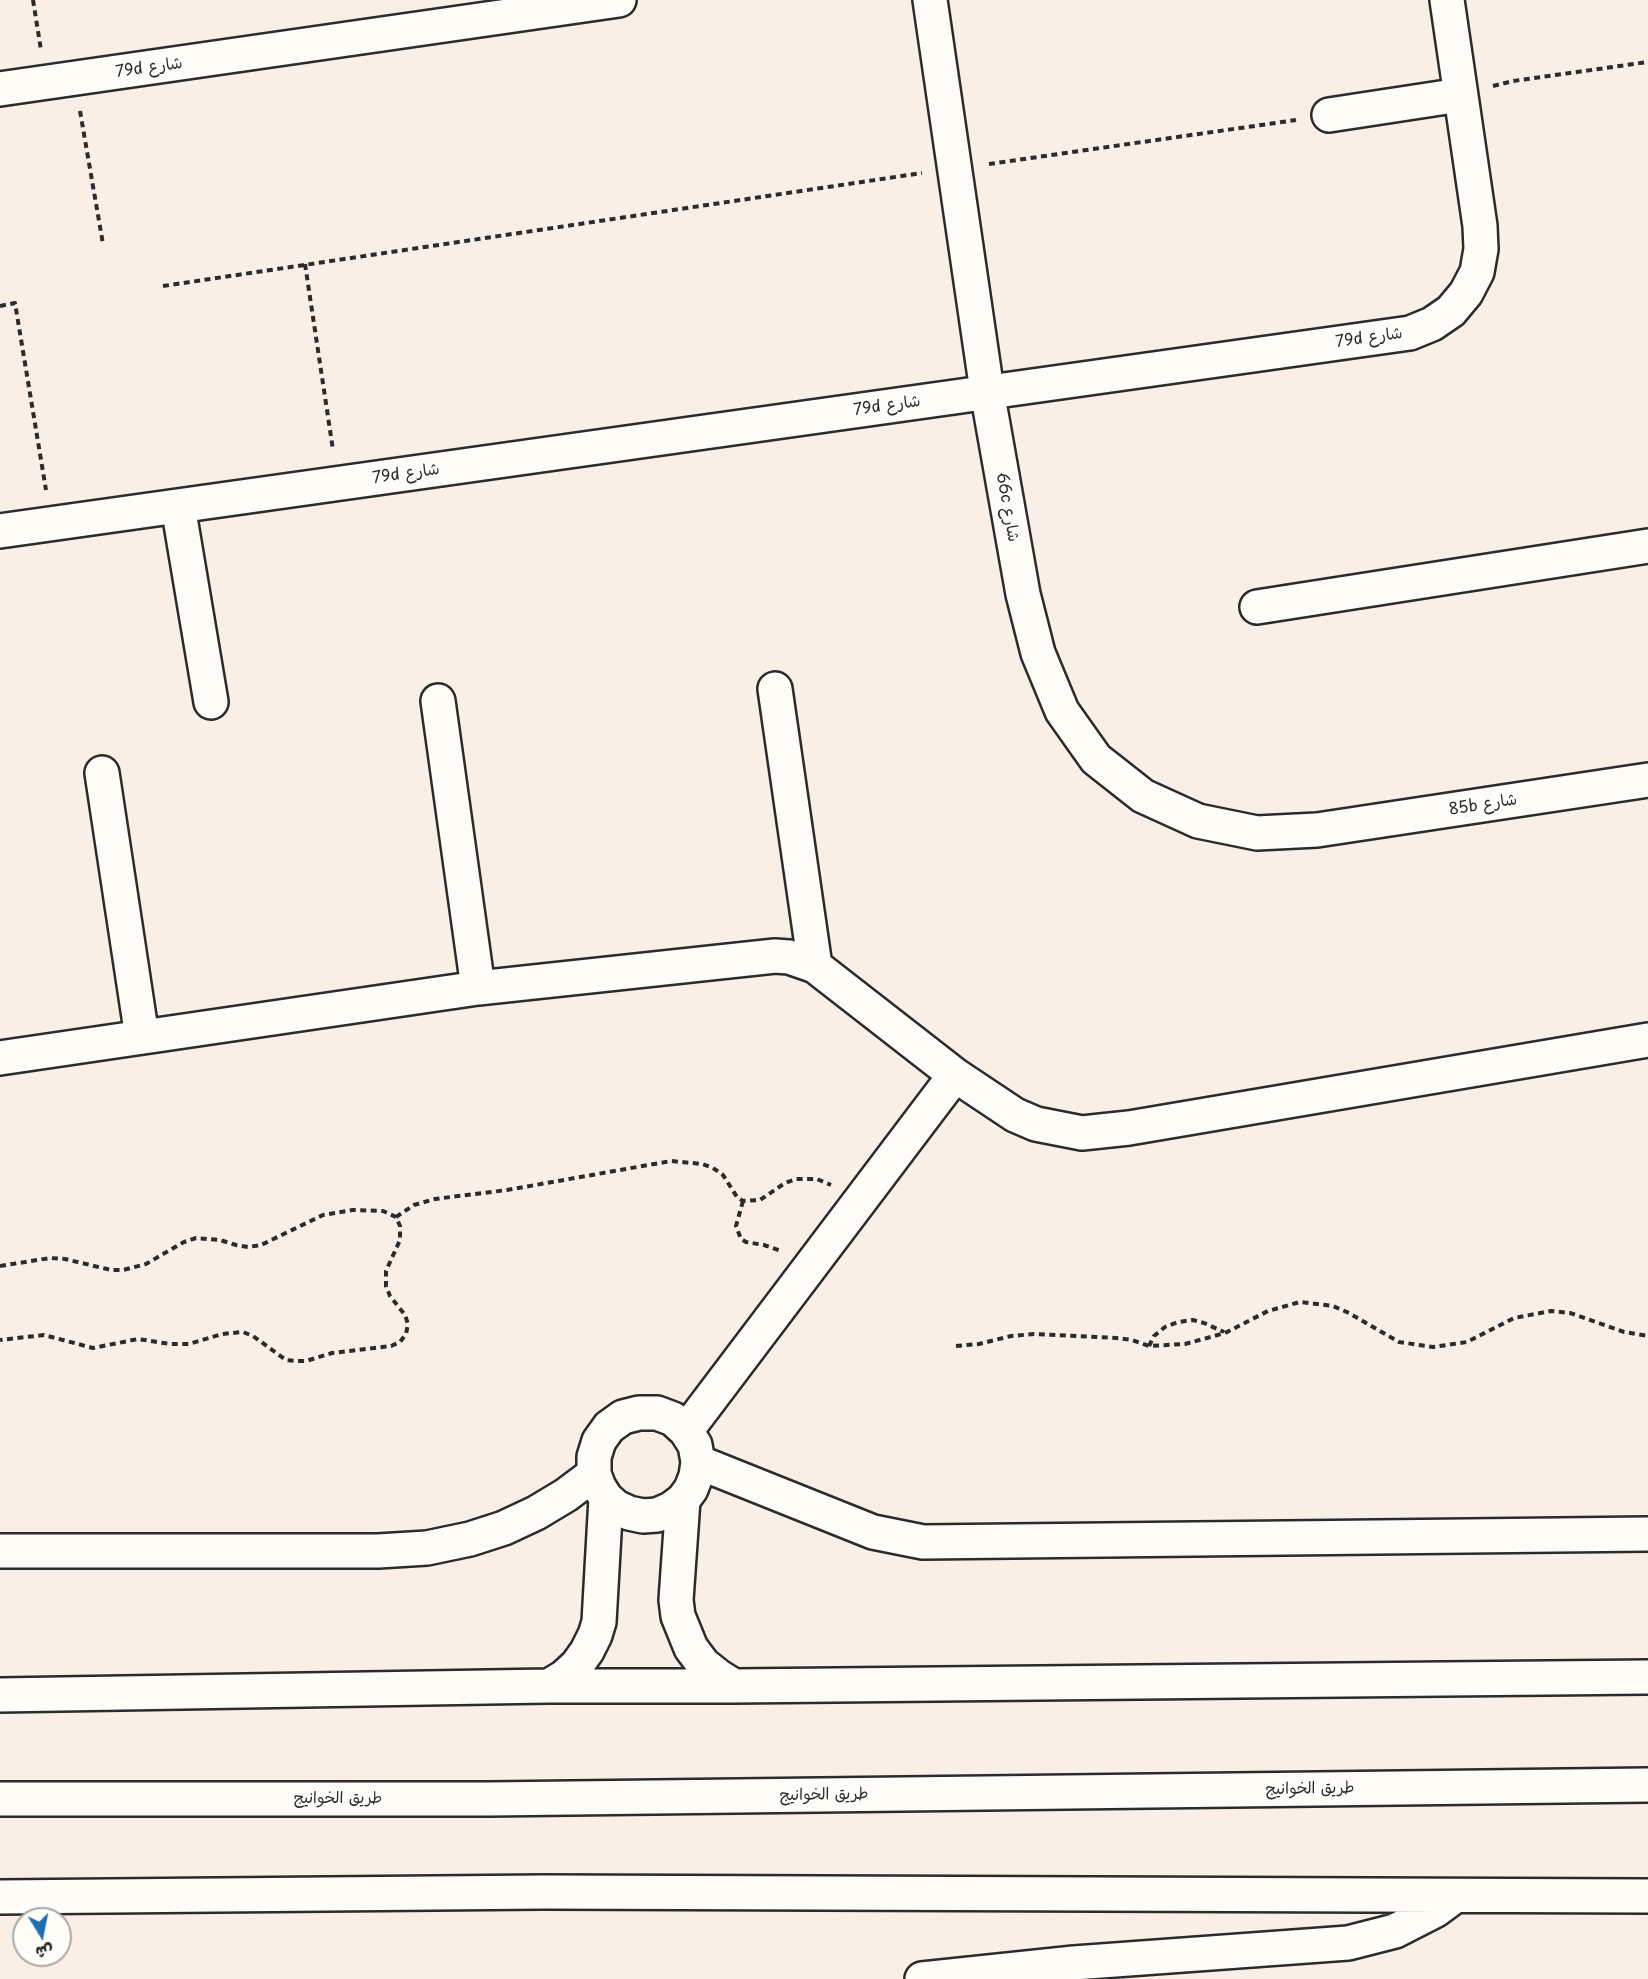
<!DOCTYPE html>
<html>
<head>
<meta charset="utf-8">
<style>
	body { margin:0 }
	#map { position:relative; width:1648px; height:1979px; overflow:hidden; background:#faefe6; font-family:"Playpen Sans","Playpen Sans Arabic",sans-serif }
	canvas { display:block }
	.north { position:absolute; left:12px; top:1907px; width:60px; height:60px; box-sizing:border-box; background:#fdfcf7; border:2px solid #a9a8a5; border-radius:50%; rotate:170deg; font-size:16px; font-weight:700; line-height:24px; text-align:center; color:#2b2b2b }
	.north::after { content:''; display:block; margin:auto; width:21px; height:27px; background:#1f6fb2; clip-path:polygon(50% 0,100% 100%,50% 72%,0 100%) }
</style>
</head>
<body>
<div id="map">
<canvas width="1648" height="1979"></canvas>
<div class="north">ش</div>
</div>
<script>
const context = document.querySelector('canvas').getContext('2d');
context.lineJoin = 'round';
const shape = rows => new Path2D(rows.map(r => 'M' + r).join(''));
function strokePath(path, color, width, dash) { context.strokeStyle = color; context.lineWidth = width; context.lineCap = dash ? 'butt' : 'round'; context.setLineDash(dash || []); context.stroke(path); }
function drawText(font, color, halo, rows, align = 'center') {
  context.font = font + ' "Playpen Sans","Playpen Sans Arabic",sans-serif'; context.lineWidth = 4.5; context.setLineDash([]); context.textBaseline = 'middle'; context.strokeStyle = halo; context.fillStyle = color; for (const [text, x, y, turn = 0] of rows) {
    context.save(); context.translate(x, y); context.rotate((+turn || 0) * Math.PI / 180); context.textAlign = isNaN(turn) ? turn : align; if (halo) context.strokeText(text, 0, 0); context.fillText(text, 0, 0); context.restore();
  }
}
const minor = shape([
	[930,0,987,391,1023,594,1038,653,1062,711,1096,759,1143,796,1198,821,1257,833,1317,830,1648,780],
	[0,89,619,0],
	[1329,115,1460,95],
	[178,506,211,702],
	[0,531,1410,333,1432,324,1451,311,1466,293,1477,272,1481,249,1480,226,1447,0],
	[1257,607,1648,546],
	[775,689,815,966],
	[438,701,478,988],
	[102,773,142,1037],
	[0,1058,478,988,775,956,789,957,815,966,955,1075,1015,1115,1036,1124,1082,1133,1129,1128,1648,1040],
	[686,1431,955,1075],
	[698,1462,873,1532,923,1542,1648,1534],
	[683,1500,676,1600,678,1616,691,1648,703,1664,718,1676,734,1686],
	[0,1551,378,1551,427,1548,470,1539,504,1528,536,1513,566,1495,594,1474],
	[549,1686,564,1677,577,1665,587,1651,595,1635,599,1622,606,1498,599,1487,594,1474,594,1457,599,1441,609,1427,623,1417,639,1413,657,1413,673,1419,686,1431,695,1445,698,1462,696,1476,691,1489,683,1500,671,1509,657,1515,643,1516,629,1513,616,1507,606,1498],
	[0,1695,549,1686,734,1686,1648,1677]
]);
const highway = shape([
	[0,1799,489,1799,1648,1785],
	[0,1897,544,1892,1648,1896],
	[922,1979,1074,1963,1348,1943,1395,1931,1436,1910,1455,1896]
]);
strokePath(minor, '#2b2b2b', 38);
strokePath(highway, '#2b2b2b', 38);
strokePath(shape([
	[33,0,41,50],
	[1493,86,1513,81,1648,62],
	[80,111,103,244],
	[989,164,1296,120],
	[305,264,333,450],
	[163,286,922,173],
	[0,306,15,303,46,490],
	[743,1201,736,1226,741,1239,746,1242,764,1245,781,1251],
	[396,1217,414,1205,435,1199,507,1190,671,1161,702,1164,713,1168,723,1175,737,1197,743,1201,760,1200,785,1183,796,1179,817,1179,831,1185],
	[0,1266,50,1258,65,1259,111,1270,123,1270,146,1264,184,1242,196,1238,220,1240,236,1245,248,1247,261,1245,323,1215,353,1210,383,1211,396,1217,400,1226,400,1240,386,1271,386,1286,390,1296,405,1315,408,1324,406,1334,400,1342,391,1346,332,1353,306,1361,296,1361,286,1360,253,1336,243,1332,222,1334,189,1344,170,1344,138,1339,93,1348,44,1335,0,1340],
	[956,1346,979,1344,1011,1336,1034,1334,1116,1338,1132,1340,1149,1346,1185,1344,1225,1333,1268,1311,1300,1302,1333,1306,1349,1313,1399,1342,1433,1347,1467,1342,1514,1318,1551,1311,1570,1313,1624,1332,1648,1336],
	[1149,1346,1154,1336,1165,1327,1178,1322,1193,1320,1204,1323,1224,1332]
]), '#2b2b2b', 4, [6, 4.5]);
strokePath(minor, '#fdfcf7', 33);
strokePath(highway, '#fdfcf7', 33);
drawText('16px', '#2b2b2b', '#fdfcf7', [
	["79d شارع",149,68,-8],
	["79d شارع",1369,338,-8],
	["79d شارع",887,406,-8],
	["79d شارع",406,474,-8],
	["66c شارع",1007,507,80],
	["85b شارع",1483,805,-9],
	["طريق الخوانيج",1310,1789,-1],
	["طريق الخوانيج",824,1795,-1],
	["طريق الخوانيج",338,1799]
]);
</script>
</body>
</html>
